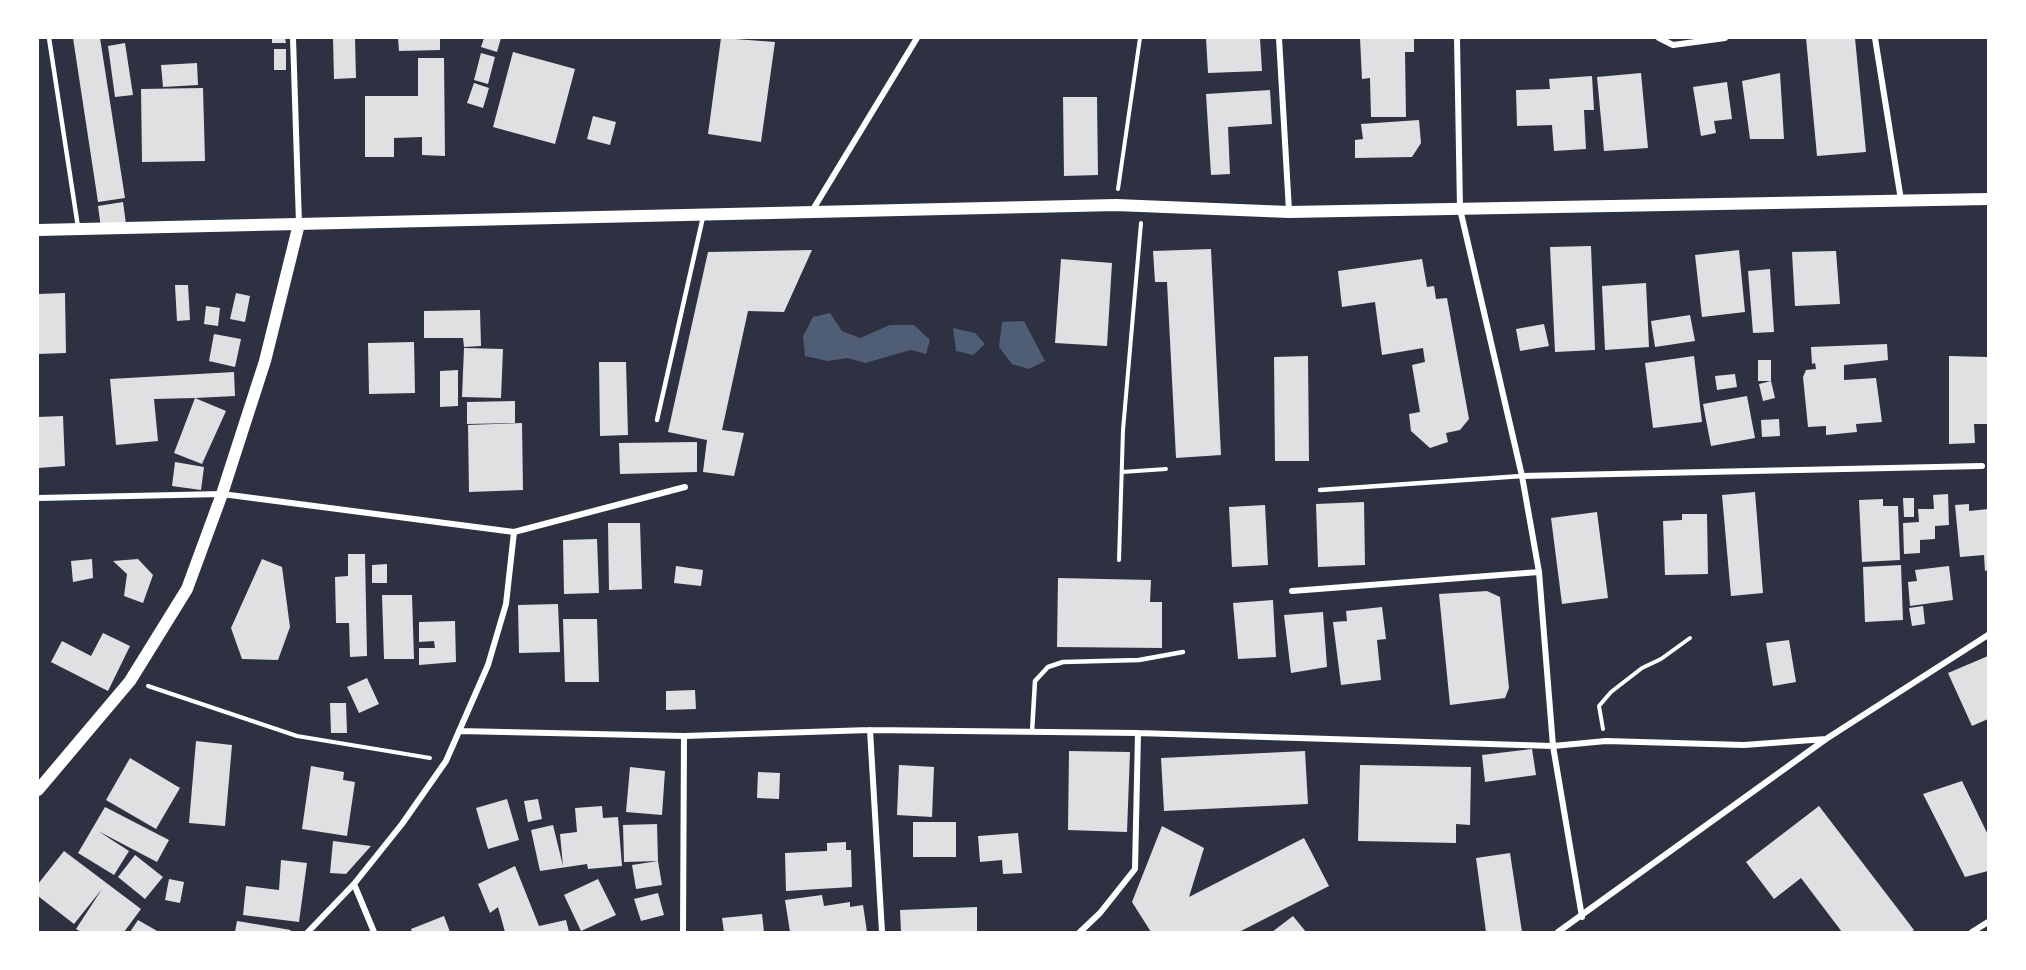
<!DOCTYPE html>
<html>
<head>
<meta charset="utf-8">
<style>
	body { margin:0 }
	#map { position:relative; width:2026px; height:970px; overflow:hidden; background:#2d3142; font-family:"IBM Plex Serif",serif }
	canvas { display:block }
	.frame { position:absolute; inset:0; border:39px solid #fff; pointer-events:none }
</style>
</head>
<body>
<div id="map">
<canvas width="2026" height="970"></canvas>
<div class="frame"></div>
</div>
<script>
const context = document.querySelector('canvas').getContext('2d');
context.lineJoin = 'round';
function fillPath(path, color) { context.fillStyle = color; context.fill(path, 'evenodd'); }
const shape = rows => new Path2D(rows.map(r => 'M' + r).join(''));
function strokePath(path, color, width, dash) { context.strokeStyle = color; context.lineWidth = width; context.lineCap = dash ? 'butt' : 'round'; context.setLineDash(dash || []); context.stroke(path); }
fillPath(shape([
	[830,313,842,331,860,338,890,325,914,325,930,340,926,354,911,350,865,363,848,358,827,361,805,356,803,336,813,317],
	[1024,321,1045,361,1029,369,1012,364,999,347,1002,322],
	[953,328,975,333,985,344,973,355,956,351]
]), '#4f5d75');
fillPath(shape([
	[73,38,100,38,125,198,98,202],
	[272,38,285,38,286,43,272,43],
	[333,38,355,38,356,78,334,79],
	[398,38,440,38,440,50,399,51],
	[484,38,501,38,497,52,481,47],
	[721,38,775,42,761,142,708,134],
	[1206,38,1260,38,1262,71,1208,73],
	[1360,38,1414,38,1414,52,1405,52,1406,117,1371,117,1370,78,1362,79],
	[1806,38,1855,38,1866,152,1817,156],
	[125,43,133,95,115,97,108,46],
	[274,49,286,49,286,70,274,70],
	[513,52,575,69,555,144,493,127],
	[481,53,495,57,488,84,474,80],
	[418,58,444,58,445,156,422,155,422,137,394,138,394,157,365,157,365,96,418,96],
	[197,63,198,85,163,87,161,65],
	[1641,73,1648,148,1604,151,1597,77],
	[1780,73,1784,139,1750,139,1742,81],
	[1592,76,1594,110,1584,110,1586,149,1554,151,1552,125,1517,126,1516,90,1550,89,1549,79],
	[1727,82,1732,119,1714,121,1716,133,1701,136,1693,87],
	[474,83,489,88,483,108,467,103],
	[203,88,205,161,142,162,141,89],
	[1270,90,1272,124,1228,127,1230,174,1211,175,1206,94],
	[1063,97,1097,97,1098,175,1064,176],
	[593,116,616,122,610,145,587,139],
	[1419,120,1421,143,1412,157,1355,158,1355,140,1363,139,1361,124],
	[123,202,126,224,101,228,98,206],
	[1591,246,1595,350,1555,352,1550,247],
	[1211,249,1221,455,1176,458,1167,282,1155,282,1153,251],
	[812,250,784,312,748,311,722,430,744,433,734,476,703,472,707,440,668,432,708,252],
	[1739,250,1745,312,1702,317,1695,255],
	[1836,251,1840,304,1795,306,1792,252],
	[1061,259,1112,263,1107,346,1055,343],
	[1422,259,1427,287,1434,286,1436,299,1447,298,1469,419,1460,430,1446,433,1448,442,1430,448,1411,431,1409,414,1420,412,1412,365,1425,362,1423,348,1382,355,1375,302,1342,307,1338,271],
	[1770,269,1774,332,1753,333,1748,271],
	[1646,283,1649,347,1605,350,1602,286],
	[175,285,188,285,190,320,177,321],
	[65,293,66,353,38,354,38,294],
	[236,293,250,296,245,322,230,319],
	[206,306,220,308,218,326,204,324],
	[480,310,481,346,464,347,463,338,424,338,424,311],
	[1690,315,1695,341,1655,347,1651,321],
	[1544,324,1549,346,1520,351,1516,329],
	[214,334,241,339,235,367,209,361],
	[414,342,415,393,369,394,368,343],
	[1887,344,1888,360,1844,365,1844,380,1876,378,1882,422,1856,424,1857,432,1826,435,1826,426,1808,427,1803,377,1806,370,1816,369,1815,363,1812,364,1811,347],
	[464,348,503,349,501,398,462,397],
	[1308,356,1309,461,1275,461,1274,357],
	[1694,356,1702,422,1653,428,1645,363],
	[1949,356,1988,357,1988,424,1974,424,1975,443,1949,444],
	[1758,360,1771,360,1771,381,1758,381],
	[599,362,626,362,628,435,600,436],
	[458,370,458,406,440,407,440,371],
	[234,372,235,396,195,398,226,411,202,464,174,453,195,398,154,399,158,441,116,445,110,379],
	[1735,374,1737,387,1717,390,1715,376],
	[1771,381,1775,398,1763,401,1759,384],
	[1747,396,1755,438,1711,446,1703,404],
	[515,401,515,423,467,424,467,402],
	[63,416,65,466,38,468,38,417],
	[1779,419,1780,436,1762,437,1761,420],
	[522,423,523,490,469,492,468,425],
	[697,442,697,472,620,474,619,443],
	[175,462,204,467,201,490,172,486],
	[1755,492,1763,593,1731,596,1722,495],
	[1948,494,1949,525,1935,526,1935,539,1920,540,1920,553,1904,554,1903,523,1919,522,1918,509,1934,509,1933,495],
	[1903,498,1914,498,1914,517,1904,517],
	[1883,499,1883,506,1898,506,1900,560,1862,562,1859,500],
	[1364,502,1365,565,1318,567,1316,504],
	[1969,504,1969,511,1988,509,1988,570,1985,571,1984,555,1960,557,1955,505],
	[1265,505,1268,565,1232,567,1229,507],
	[1597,512,1608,598,1562,604,1551,518],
	[1682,514,1707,514,1708,574,1665,575,1663,521,1682,520],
	[608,523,640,523,642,589,609,590],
	[597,539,599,593,564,594,563,540],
	[348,554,365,554,367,656,350,657,349,623,336,623,335,577,348,576],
	[92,559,93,578,73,582,71,561],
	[138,559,153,575,143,603,124,596,127,574,113,561],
	[262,559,282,567,290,627,278,660,242,659,231,628],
	[387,564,387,583,372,583,372,565],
	[1901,565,1903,620,1865,622,1863,567],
	[676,566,703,570,701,586,674,583],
	[1949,566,1953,600,1910,606,1908,582,1917,581,1915,570],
	[1058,578,1151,580,1150,602,1162,602,1162,648,1057,647],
	[1487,591,1500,597,1509,688,1505,698,1450,705,1439,594],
	[382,595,412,595,414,659,384,659],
	[1273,600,1276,657,1238,659,1233,603],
	[558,604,560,652,519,653,518,605],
	[1923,606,1925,624,1912,626,1909,608],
	[1382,607,1386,639,1377,640,1381,680,1341,685,1333,622,1347,621,1346,611],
	[1323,612,1327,667,1291,673,1284,615],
	[563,619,597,619,599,682,565,682],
	[455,621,456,662,419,665,419,648,435,648,434,641,419,642,419,622],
	[103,633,130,646,108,691,51,662,62,641,91,656],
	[1789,640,1796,682,1773,686,1766,643],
	[1988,656,1988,719,1972,726,1948,673],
	[367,678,379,704,359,713,347,687],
	[695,690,696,709,666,710,666,691],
	[330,703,346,703,347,733,331,733],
	[196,741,232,745,225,826,189,823],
	[1532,749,1536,775,1485,782,1482,755],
	[1069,751,1130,752,1127,832,1068,830],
	[1305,751,1308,804,1164,811,1161,758],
	[130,758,180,788,156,829,106,800],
	[899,765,934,767,932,817,897,815],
	[1360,765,1471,767,1470,825,1456,824,1456,843,1358,841],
	[311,766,344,772,343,780,355,782,347,836,302,829],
	[630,767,665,771,662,815,626,812],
	[758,772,780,773,779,799,757,798],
	[1962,781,1988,835,1988,871,1965,877,1923,794],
	[507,799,519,840,488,849,476,808],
	[538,799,542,819,528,822,524,801],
	[602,806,603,818,618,817,622,866,588,869,587,864,540,871,531,830,553,825,563,866,560,834,577,832,575,808],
	[1819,806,1914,930,1911,932,1842,932,1801,878,1774,899,1746,862],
	[105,807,169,840,157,862,98,831,129,851,114,875,78,853],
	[913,822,956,822,956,857,913,857],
	[657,824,658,861,624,862,623,825],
	[1162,826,1204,848,1189,897,1304,838,1329,886,1239,932,1151,932,1132,902],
	[1018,833,1022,873,1003,874,1002,860,980,862,978,836],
	[333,841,371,846,346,874,330,873],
	[846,842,846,850,851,850,852,887,786,891,785,853,827,851,827,843],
	[64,851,141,909,124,932,81,932,76,929,102,889,74,924,38,896,38,884],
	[1510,853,1522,932,1486,932,1476,858],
	[135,855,163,877,145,899,118,877],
	[281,860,307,863,299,922,243,915,246,886,279,890],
	[658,861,662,885,636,889,632,865],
	[515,866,539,926,566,920,569,932,505,932,498,907,490,913,478,884],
	[169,879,184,882,180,903,165,900],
	[598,879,616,915,581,931,564,895],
	[658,893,664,915,641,921,634,899],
	[822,895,824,906,850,902,850,907,863,905,867,932,790,932,785,900],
	[977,907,977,932,901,932,900,910],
	[762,914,764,932,724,932,722,918],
	[444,916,450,932,412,932,411,929],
	[1293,916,1306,932,1272,932],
	[138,920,159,932,130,932],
	[237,921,291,930,289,932,235,932]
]), '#e0e0e3');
strokePath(shape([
	[1118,189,1140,38],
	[1122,472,1166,469],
	[1119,560,1123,430,1141,223],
	[148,686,297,736,430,758],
	[1603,729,1599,706,1611,692,1642,668,1661,659,1690,638]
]), '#fff', 4);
strokePath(shape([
	[49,38,78,227],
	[657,420,703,217],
	[1320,490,1522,476],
	[1032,732,1035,681,1048,667,1063,662,1139,660,1183,652]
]), '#fff', 4.5);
strokePath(shape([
	[293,38,299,224],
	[1279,38,1289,211],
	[1457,38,1460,209,1522,476,1539,572,1553,746,1582,917],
	[1659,38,1673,45,1725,38],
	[1875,38,1901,200],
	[812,211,917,38],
	[1522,476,1982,466],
	[38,498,222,494,514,532,685,487],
	[1292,591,1539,572],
	[870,730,882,932],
	[459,731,684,736,870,730,1138,733,1553,746,1606,741,1744,745,1826,739],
	[354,884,374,932],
	[308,932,354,884,402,824,446,761,488,665,506,604,514,532],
	[683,932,684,736],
	[1080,932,1100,913,1135,869,1138,733],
	[1558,932,1826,739,1988,635],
	[1972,932,1988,922]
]), '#fff', 6);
strokePath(shape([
	[38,230,1116,205,1289,212,1988,199],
	[38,790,130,681,187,589,222,494,265,361,299,224]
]), '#fff', 12);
</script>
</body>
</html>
